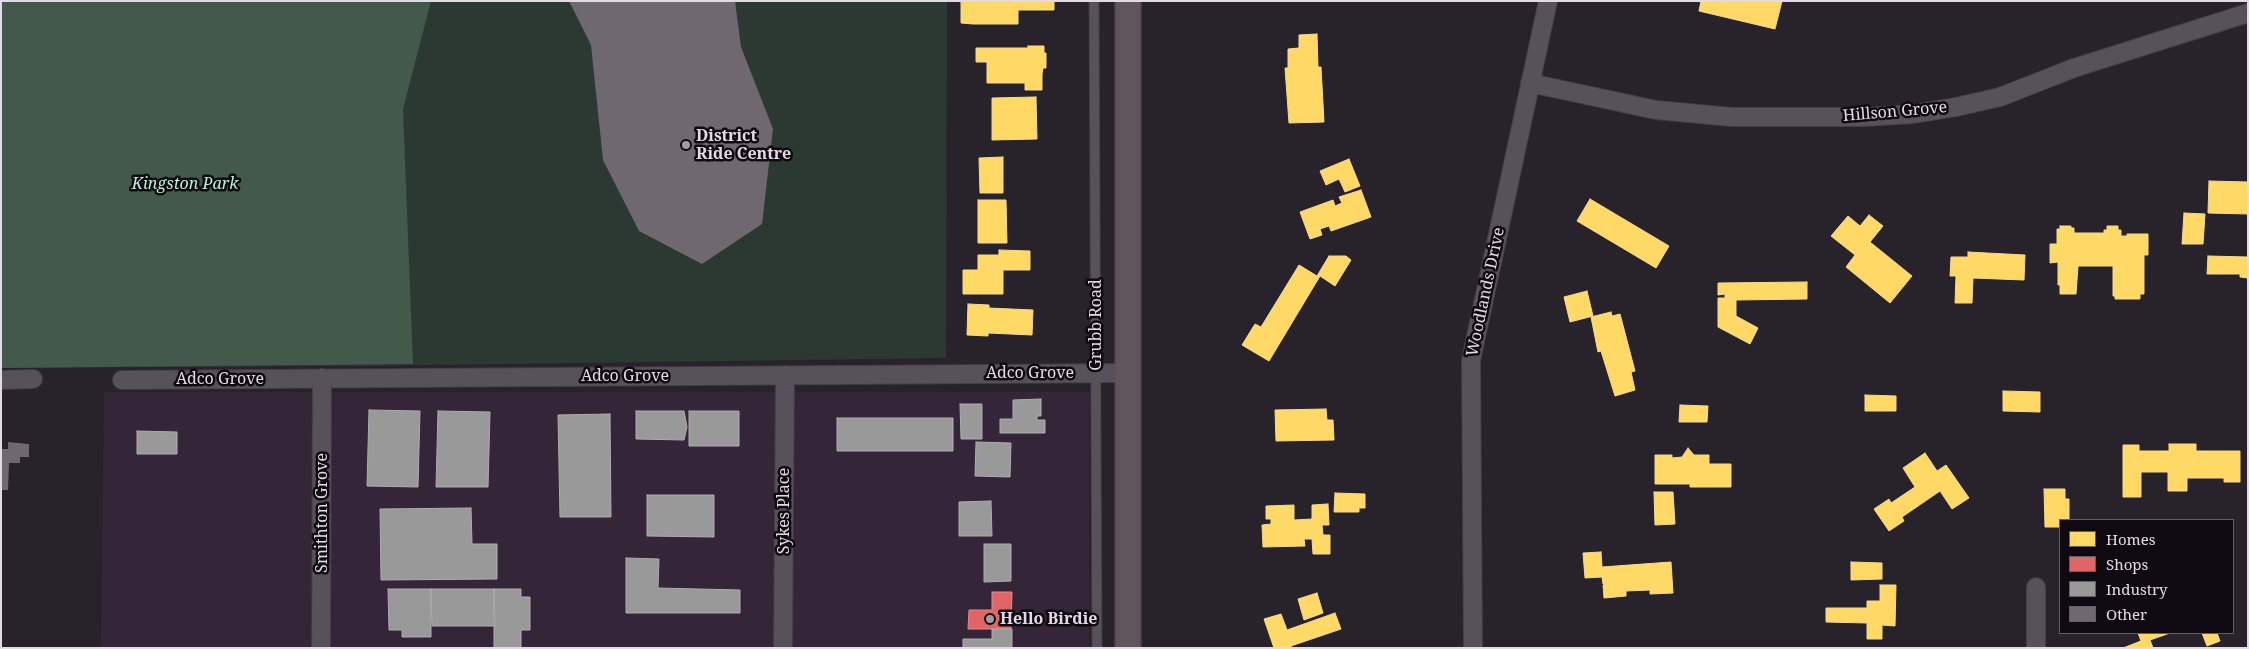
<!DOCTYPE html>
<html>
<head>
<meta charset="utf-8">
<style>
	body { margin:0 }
	#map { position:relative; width:2249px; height:649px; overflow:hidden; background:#28222a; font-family:"Noto Serif",serif }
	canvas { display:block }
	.frame { position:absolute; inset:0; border:2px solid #e3dae5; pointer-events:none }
	.legend { position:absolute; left:2059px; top:519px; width:175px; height:115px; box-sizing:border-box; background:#0f0a11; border:1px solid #645d66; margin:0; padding:6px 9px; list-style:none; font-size:15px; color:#e3dae5 }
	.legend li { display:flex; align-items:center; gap:10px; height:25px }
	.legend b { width:25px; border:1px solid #645d66 }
</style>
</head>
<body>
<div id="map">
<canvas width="2249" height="649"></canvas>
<div class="frame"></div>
<ul class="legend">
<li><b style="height:14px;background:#ffd966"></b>Homes</li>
<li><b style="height:14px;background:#e06666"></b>Shops</li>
<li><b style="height:14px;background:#999"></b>Industry</li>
<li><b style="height:14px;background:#6f6871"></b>Other</li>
</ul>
</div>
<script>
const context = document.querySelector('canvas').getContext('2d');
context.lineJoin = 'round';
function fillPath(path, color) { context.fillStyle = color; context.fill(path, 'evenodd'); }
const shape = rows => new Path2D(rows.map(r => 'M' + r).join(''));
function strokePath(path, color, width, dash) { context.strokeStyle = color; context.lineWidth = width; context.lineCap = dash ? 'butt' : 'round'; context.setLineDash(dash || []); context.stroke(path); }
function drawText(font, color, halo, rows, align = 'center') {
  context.font = font + ' "Noto Serif",serif'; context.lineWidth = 5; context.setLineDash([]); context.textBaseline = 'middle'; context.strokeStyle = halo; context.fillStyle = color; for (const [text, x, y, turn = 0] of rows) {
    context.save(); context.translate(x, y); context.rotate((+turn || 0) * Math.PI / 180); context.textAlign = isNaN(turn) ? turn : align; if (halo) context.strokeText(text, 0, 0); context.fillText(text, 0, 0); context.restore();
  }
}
fillPath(shape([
	[104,392,1089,392,1089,648,101,648]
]), '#342539');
fillPath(shape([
	[1,1,947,1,946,358,357,366,1,368]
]), '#2b3932');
fillPath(shape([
	[1,1,431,1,403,109,413,364,1,368]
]), '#42594c');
const homes = shape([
	[961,1,1054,1,1054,10,1018,10,1018,24,973,24,961,23,961,1],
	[1701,1,1782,1,1775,29,1699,11,1701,1],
	[1317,34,1318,67,1321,67,1324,122,1289,123,1285,68,1288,68,1288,49,1299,48,1299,35,1317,34],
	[1028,46,1044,46,1044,53,1046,53,1046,68,1043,68,1042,74,1042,90,1025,90,1025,83,987,83,987,62,976,62,976,48,1028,48,1028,46],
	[1036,97,1037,139,992,140,992,98,1036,97],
	[1003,157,1003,193,980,193,979,158,1003,157],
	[1349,159,1360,186,1345,192,1339,179,1326,185,1320,171,1349,159],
	[2209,181,2248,182,2248,214,2208,213,2209,181],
	[1361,190,1371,217,1331,231,1329,226,1320,229,1322,235,1310,239,1300,212,1333,200,1335,206,1342,203,1339,197,1361,190],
	[1590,199,1669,246,1656,268,1577,221,1590,199],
	[978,200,1006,200,1007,243,978,243,978,200],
	[2184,213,2205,214,2203,244,2182,244,2184,213],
	[1869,215,1883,226,1870,242,1912,276,1890,303,1846,267,1855,255,1831,236,1848,216,1860,226,1869,215],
	[2060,226,2071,226,2071,228,2074,228,2074,233,2104,233,2104,230,2107,230,2107,226,2118,226,2118,230,2121,230,2121,236,2127,236,2127,234,2148,234,2148,255,2144,255,2144,294,2140,294,2140,299,2115,299,2115,296,2113,296,2113,266,2078,266,2076,294,2060,294,2060,285,2058,285,2058,262,2050,263,2050,244,2057,244,2057,229,2060,229,2060,226],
	[999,250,1030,251,1030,270,1003,270,1003,294,963,294,963,270,978,270,978,255,999,255,999,250],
	[1968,252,2025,255,2024,280,1973,278,1972,303,1955,303,1956,276,1950,276,1951,257,1968,257,1968,252],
	[1329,256,1346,256,1351,260,1335,286,1320,276,1269,361,1242,345,1255,324,1261,327,1299,265,1317,276,1329,256],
	[2208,256,2248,257,2248,278,2240,277,2240,274,2207,274,2208,256],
	[1807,282,1807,299,1736,300,1736,316,1758,328,1750,344,1718,327,1718,298,1725,298,1725,294,1718,295,1718,283,1807,282],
	[1587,291,1593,316,1570,322,1564,297,1587,291],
	[968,304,989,305,989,308,1033,310,1032,335,988,333,988,336,967,335,968,304],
	[1611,312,1612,316,1620,314,1635,371,1631,372,1635,390,1615,396,1601,351,1598,352,1591,317,1611,312],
	[2003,391,2040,392,2040,412,2003,411,2003,391],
	[1865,395,1896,396,1896,411,1865,411,1865,395],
	[1680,405,1708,406,1707,422,1679,422,1680,405],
	[1326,409,1327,420,1333,420,1334,440,1276,441,1275,410,1326,409],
	[2169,444,2196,444,2196,451,2240,451,2240,482,2224,482,2224,478,2187,478,2187,491,2168,491,2168,472,2141,472,2141,497,2123,497,2123,445,2139,445,2139,451,2169,451,2169,444],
	[1688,448,1694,455,1709,455,1709,464,1731,464,1731,487,1690,487,1690,484,1655,484,1655,455,1672,455,1672,458,1682,457,1688,448],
	[1925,453,1937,471,1946,465,1969,498,1952,509,1940,491,1902,517,1904,521,1889,531,1874,509,1889,499,1891,503,1915,487,1903,468,1925,453],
	[2044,489,2065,489,2065,499,2069,499,2069,519,2060,520,2060,527,2045,527,2044,489],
	[1654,492,1673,492,1675,524,1655,525,1654,492],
	[1335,493,1365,494,1365,508,1359,508,1359,512,1334,512,1335,493],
	[1328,504,1329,525,1322,525,1323,535,1330,535,1330,554,1313,554,1312,539,1304,539,1305,546,1263,547,1262,525,1271,524,1271,519,1266,519,1266,506,1294,505,1294,520,1312,519,1312,505,1328,504],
	[1601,552,1602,567,1671,562,1673,593,1650,594,1650,590,1626,591,1626,596,1604,598,1603,585,1605,585,1603,584,1602,577,1585,578,1583,553,1601,552],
	[1851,562,1882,563,1882,579,1851,580,1851,562],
	[1880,585,1896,585,1895,626,1882,625,1882,639,1867,639,1867,623,1826,622,1826,608,1867,608,1867,601,1880,601,1880,585],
	[1317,593,1323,613,1304,620,1298,599,1317,593],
	[1335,613,1341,629,1291,646,1292,648,1274,648,1264,619,1281,614,1287,630,1335,613],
	[2138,633,2170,633,2150,640,2153,648,2123,648,2141,641,2138,633],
	[2202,633,2217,633,2220,641,2207,646,2202,633]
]);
fillPath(homes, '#ffd966');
strokePath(homes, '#f7d98c', 1);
const shops = shape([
	[992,592,1012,592,1011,629,968,629,969,610,992,610,992,592]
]);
fillPath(shops, '#e06666');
strokePath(shops, '#e1898c', 1);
const industry = shape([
	[1041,399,1041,416,1037,416,1037,420,1045,420,1045,433,1000,433,1000,419,1013,419,1013,400,1041,399],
	[960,404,982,404,982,439,961,439,960,404],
	[369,410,420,411,418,487,367,486,369,410],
	[438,411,490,412,488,487,436,487,438,411],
	[636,411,684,411,687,427,684,440,636,439,636,411],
	[689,411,739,411,739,446,689,446,689,411],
	[610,414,611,517,560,517,558,415,610,414],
	[837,418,953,418,953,451,837,451,837,418],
	[137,431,177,432,177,454,137,454,137,431],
	[976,442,1011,443,1010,477,975,476,976,442],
	[647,495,714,495,714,537,647,536,647,495],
	[991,501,992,536,959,536,959,502,991,501],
	[471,508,472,544,497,544,497,579,381,580,380,509,471,508],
	[984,544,1011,544,1011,581,984,582,984,544],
	[626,558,659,559,658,588,740,590,740,613,626,613,626,558],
	[388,589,431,589,431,637,402,637,402,630,389,630,388,589],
	[431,589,494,589,495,626,432,626,431,589],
	[494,589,521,589,521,597,530,597,530,630,521,630,521,648,494,648,494,589],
	[992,629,1012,629,1012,648,963,648,963,639,992,639,992,629]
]);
fillPath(industry, '#999');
strokePath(industry, '#afacb0', 1);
fillPath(shape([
	[569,1,735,1,741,47,773,129,762,224,702,264,639,231,603,160,591,45],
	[8,442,29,444,29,457,20,457,20,463,9,463,8,490,1,490,1,449,8,449]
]), '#6f6871');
const lane = shape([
	[1094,1,1097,648]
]);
const street = shape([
	[1530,83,1656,110,1732,117,1865,117,1913,114,1956,107,2000,97,2074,68,2248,13],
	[1,380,33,379],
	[122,380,1128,373],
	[321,648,322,378],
	[783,648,785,375],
	[1473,648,1471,360,1548,1],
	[2036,648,2036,587]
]);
const secondary = shape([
	[1128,1,1128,648]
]);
strokePath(lane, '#433d44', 11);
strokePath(street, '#433d44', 20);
strokePath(secondary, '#433d44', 28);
strokePath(lane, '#575259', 9);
strokePath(street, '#575259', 18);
strokePath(secondary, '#5f555b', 25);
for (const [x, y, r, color] of [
	[686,145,5,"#a29aa4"],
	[990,619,5,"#a29aa4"]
]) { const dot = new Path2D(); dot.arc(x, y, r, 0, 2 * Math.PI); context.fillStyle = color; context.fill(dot); strokePath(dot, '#0f0a11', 2); }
drawText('16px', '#e3dae5', '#0f0a11', [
	["Hillson Grove",1895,112,-5],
	["Woodlands Drive",1486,292,-78],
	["Grubb Road",1096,325,-90],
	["Adco Grove",1030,373],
	["Adco Grove",625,376],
	["Adco Grove",220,379],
	["Sykes Place",784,511,-90],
	["Smithton Grove",322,513,-90]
]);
drawText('bold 16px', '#e3dae5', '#0f0a11', [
	["District",696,136],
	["Ride Centre",696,154],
	["Hello Birdie",1000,619]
], 'left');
drawText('italic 16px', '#bbf2d1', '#0f0a11', [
	["Kingston Park",185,184]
]);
</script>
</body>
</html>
